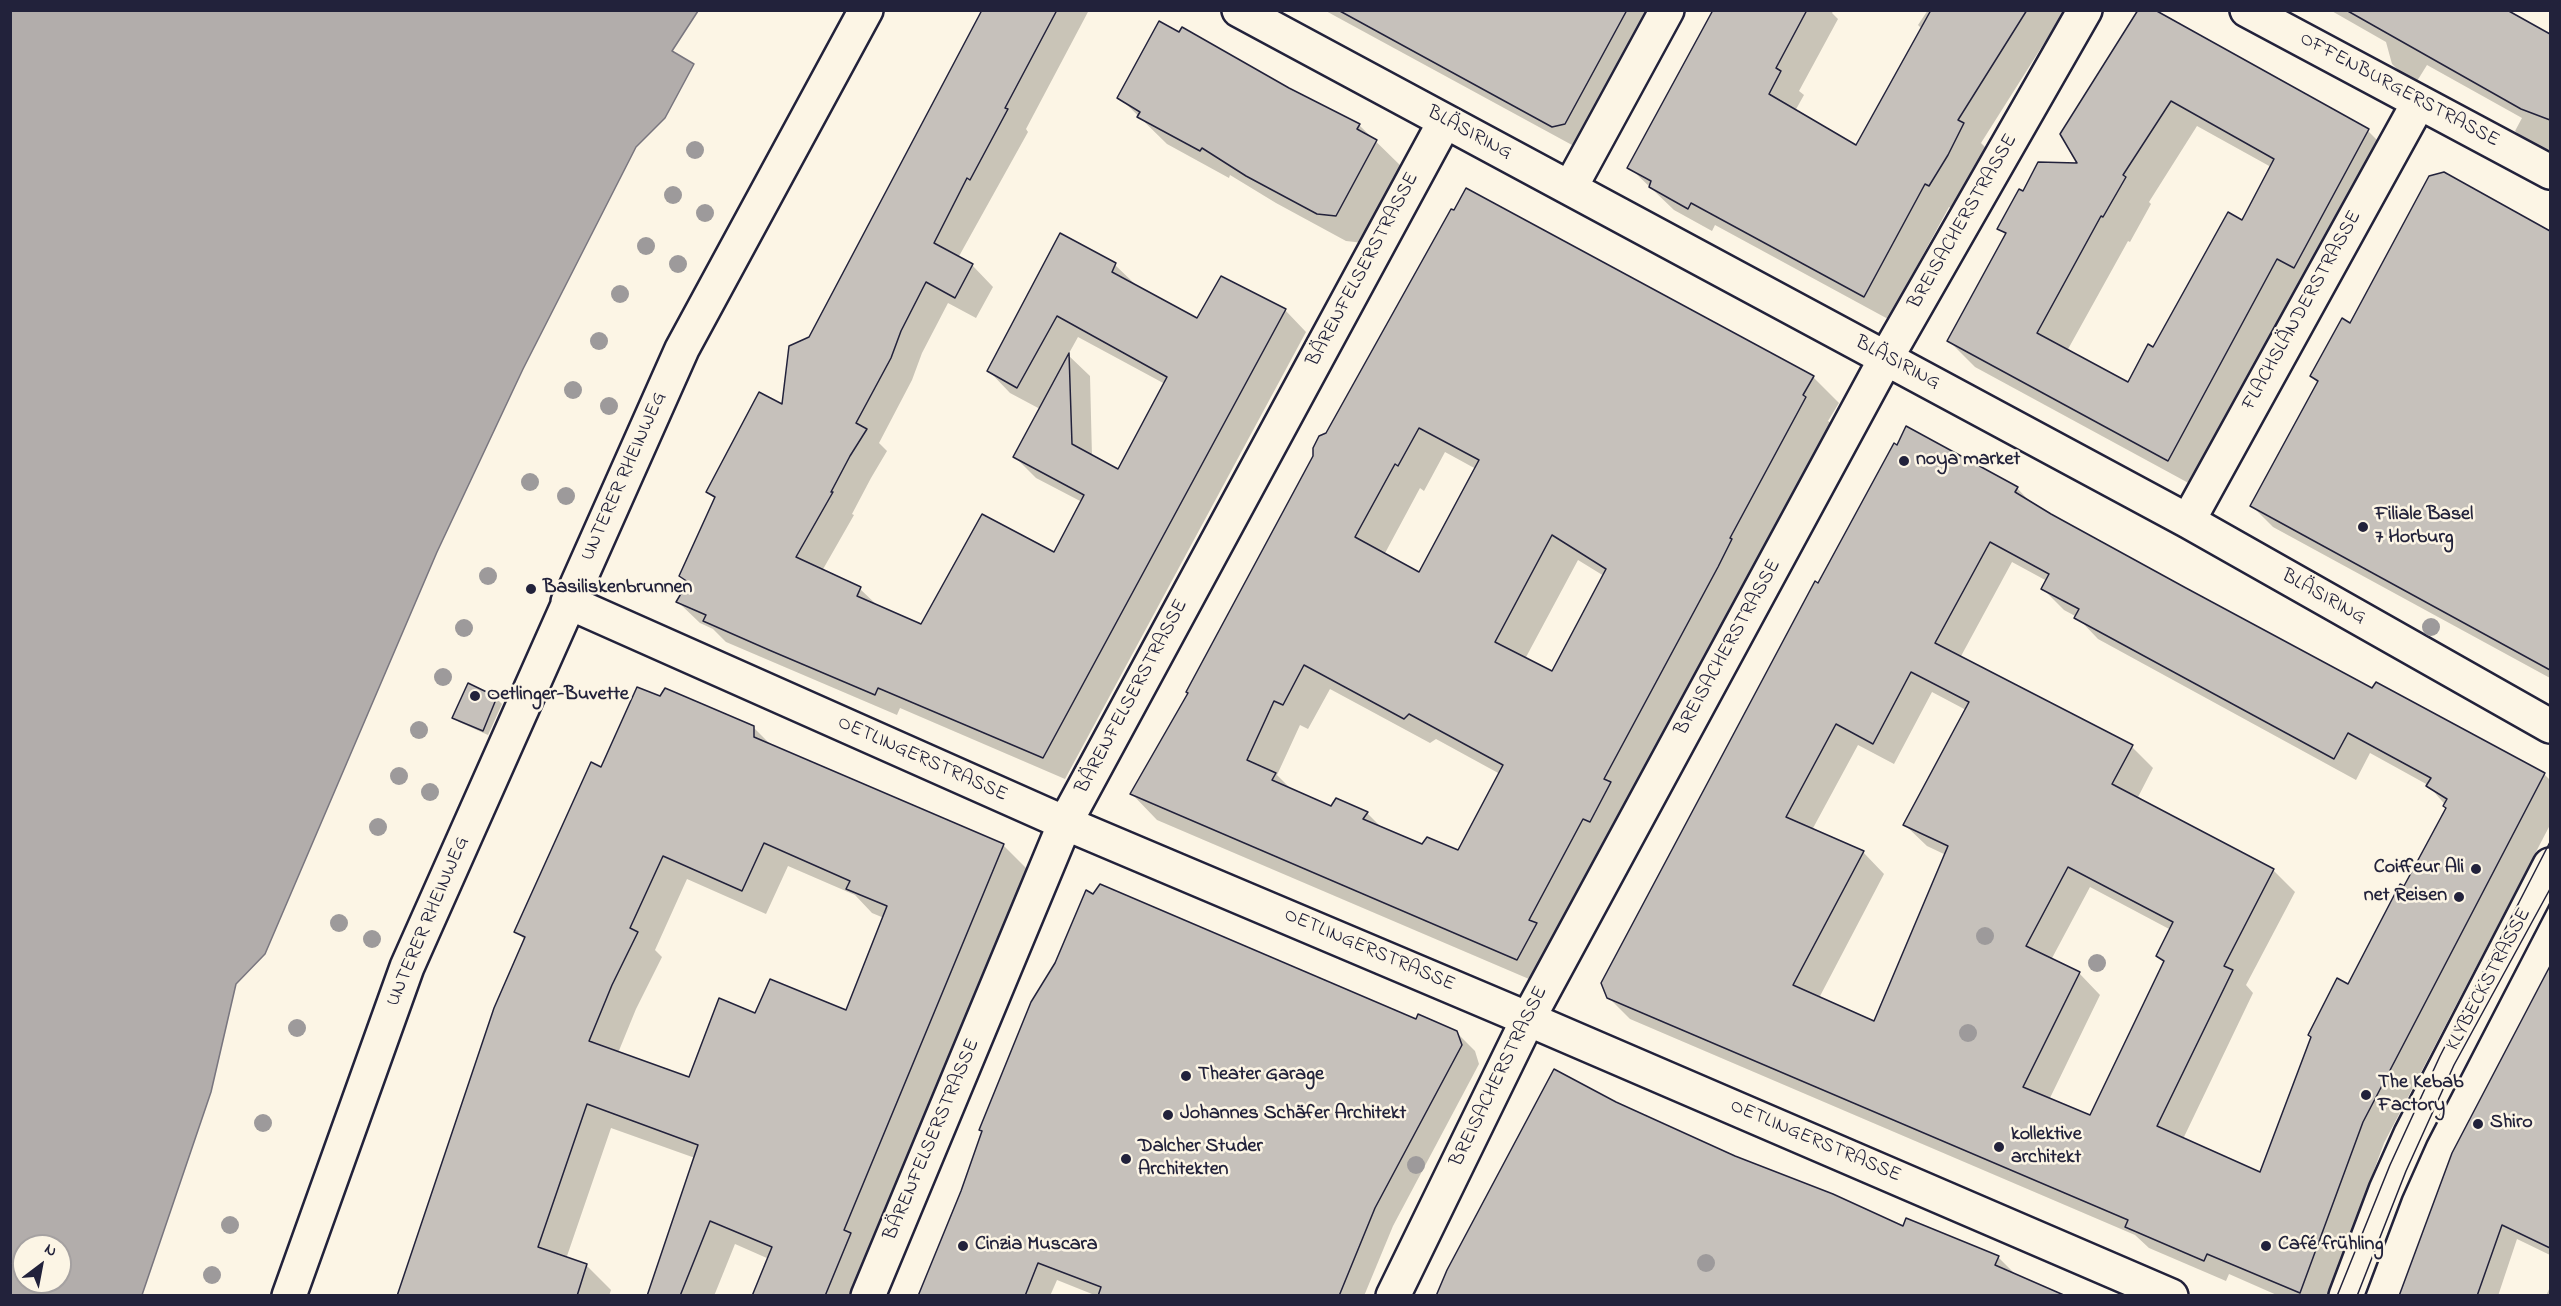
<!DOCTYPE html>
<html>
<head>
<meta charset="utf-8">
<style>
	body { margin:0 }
	#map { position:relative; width:2561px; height:1306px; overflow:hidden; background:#fcf5e5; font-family:"Indie Flower",sans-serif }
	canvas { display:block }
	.frame { position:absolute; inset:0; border:12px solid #22223b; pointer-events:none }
	.north { position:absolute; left:12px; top:1234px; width:60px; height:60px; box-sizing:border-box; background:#fcf5e5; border:2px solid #a5a1a1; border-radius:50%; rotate:32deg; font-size:16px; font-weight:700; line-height:24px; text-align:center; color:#22223b }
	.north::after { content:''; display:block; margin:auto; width:21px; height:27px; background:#22223b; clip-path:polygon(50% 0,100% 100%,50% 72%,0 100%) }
</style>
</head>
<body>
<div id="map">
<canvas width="2561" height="1306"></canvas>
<div class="frame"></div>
<div class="north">N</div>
</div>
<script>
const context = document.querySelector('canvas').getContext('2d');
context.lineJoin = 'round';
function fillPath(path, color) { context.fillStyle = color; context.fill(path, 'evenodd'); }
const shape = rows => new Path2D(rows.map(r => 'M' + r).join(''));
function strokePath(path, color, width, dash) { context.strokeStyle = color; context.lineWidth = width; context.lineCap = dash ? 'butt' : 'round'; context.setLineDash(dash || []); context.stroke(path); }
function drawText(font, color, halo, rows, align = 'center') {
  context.font = font + ' "Indie Flower",sans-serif'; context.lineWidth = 5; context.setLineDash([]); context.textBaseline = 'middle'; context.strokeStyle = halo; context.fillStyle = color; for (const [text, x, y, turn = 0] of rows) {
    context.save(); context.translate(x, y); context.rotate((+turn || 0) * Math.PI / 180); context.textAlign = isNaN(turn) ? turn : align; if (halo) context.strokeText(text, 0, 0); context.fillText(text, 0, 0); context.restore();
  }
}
const water = shape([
	[10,11,698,11,672,51,694,64,665,118,636,147,523,369,437,552,265,954,236,984,211,1092,142,1295,11,1295,10,11],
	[24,1246,60,1246,60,1282,24,1282,24,1246]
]);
fillPath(water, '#b2adab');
strokePath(water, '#78757e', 1.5);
fillPath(shape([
	[984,10,1089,10,1026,129,1028,132,958,258,972,265,993,287,976,318,948,303,922,353,912,380,879,443,887,451,871,478,852,514,854,515,822,571,860,589,879,607,922,626,1054,554,1082,502,1036,478,1015,457,1040,409,1010,393,989,371,1060,235,1115,265,1137,286,1197,320,1285,310,1306,332,1065,779,900,708,897,715,726,642,713,629,700,623,678,602,689,584,681,576,716,500,707,491,783,406,810,338],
	[1078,337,1165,384,1118,471,1092,457,1090,376,1068,355],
	[1324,10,1655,10,1583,142,1572,145],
	[1714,10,1834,10,1832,13,1838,19,1799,91,1804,95,1795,111,1856,147,1922,29,1918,25,1928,10,2065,10,1981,143,1986,148,1971,179,1953,209,1949,207,1888,319,1715,225,1712,231,1674,210,1629,167],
	[2151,10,2368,131,2394,157,2194,486,1975,367,1949,341,2006,235,1999,229,2023,193,2080,165],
	[2197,126,2271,167,2243,222,2128,384,2067,351,2128,241,2130,242,2151,204,2149,202],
	[2330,10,2504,10,2550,36,2550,149,2537,153,2515,131,2522,118,2427,65,2414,86,2392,64,2386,42],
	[1288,89,1359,125,1404,169,1364,243,1346,241,1276,203,1230,175,1229,178,1167,144,1119,97],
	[2444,173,2550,233,2550,678,2273,527,2252,506,2318,383,2311,376,2350,325],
	[1467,190,1813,377,1839,403,1828,421,1831,423,1755,564,1756,566,1543,985,1157,820,1132,794,1190,693,1327,434],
	[1445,452,1476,469,1420,574,1384,555,1420,488,1424,491],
	[1578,560,1604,576,1553,673,1525,659],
	[1330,689,1430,743,1436,739,1500,774,1459,852,1423,846,1383,829,1367,813,1332,808,1292,790,1277,775,1300,725,1308,729],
	[2017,488,2034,506,2373,690,2376,684,2544,774,2550,780,2550,825,2384,1143,2328,1296,2279,1296,2229,1274,2226,1281,2149,1248,2135,1235,1630,1019,1608,997,1819,585],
	[2012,562,2047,581,2043,589,2064,610,2077,617,2098,639,2356,780,2370,753,2428,785,2448,808,2348,986,2261,1174,2183,1139,2253,993,2246,985,2295,892,2273,870,2137,799,2153,768,2132,747,1960,658],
	[1932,692,1966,710,1905,825,1927,846,1946,855,1875,1023,1819,998,1884,874,1863,852,1812,830,1858,745,1894,764],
	[2090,887,2171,930,2158,956,2165,963,2091,1117,2049,1100,2100,995,2079,973,2051,960],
	[468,685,497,699,502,704,488,735,459,722,454,717],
	[753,727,772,746,1003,845,1027,869,850,1296,754,1296,769,1259,735,1244,714,1296,648,1296,695,1158,611,1128,566,1259,587,1266,611,1290,609,1296,397,1296,495,1008,525,940,516,931,601,769],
	[788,866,855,895,872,913,884,918,847,1012,756,1015,690,1079,618,1053,636,1009,662,957,655,950,687,879,766,914],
	[2550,969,2550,1255,2517,1239,2498,1296,2400,1296,2462,1136],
	[1416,1021,1456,1032,1475,1051,1479,1064,1393,1226,1364,1296,1097,1296,1057,1280,1050,1296,920,1296],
	[1615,1104,1904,1228,1998,1257,2017,1276,1797,1296],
	[2550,1287,2550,1296,2546,1296]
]), '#0003');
const building = shape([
	[982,10,1057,10,1005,108,1008,109,970,180,967,178,934,243,973,264,955,298,926,282,901,331,891,358,856,423,867,429,850,456,831,492,833,492,796,557,861,587,857,596,921,624,982,514,1054,552,1084,495,1013,457,1069,353,1072,444,1118,469,1167,377,1057,316,1017,388,987,371,1060,233,1116,263,1112,272,1197,318,1221,276,1286,309,1043,758,878,688,875,695,769,650,703,621,706,615,676,602,688,582,679,576,715,497,706,492,759,392,782,404,789,346,809,337,982,10],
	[1338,10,1627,10,1565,124,1552,127,1338,10],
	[1713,10,1807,10,1776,68,1781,71,1769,94,1856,145,1931,10,2027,10,1958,120,1964,123,1948,155,1929,186,1925,184,1864,297,1691,203,1688,209,1649,187,1651,181,1627,168,1713,10],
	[2138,10,2155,10,2369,129,2294,268,2277,259,2168,461,1947,341,2006,233,1997,229,2019,189,2023,191,2038,162,2077,163,2060,134,2138,10],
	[2171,101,2274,159,2242,220,2228,212,2153,347,2148,344,2128,382,2037,333,2101,216,2103,217,2126,177,2123,175,2171,101],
	[2346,10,2507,10,2550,34,2550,120,2521,109,2346,10],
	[1159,21,1179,32,1182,27,1289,88,1360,124,1357,129,1377,140,1336,216,1317,214,1246,176,1202,148,1200,151,1137,117,1140,112,1117,98,1159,21],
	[2444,172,2550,231,2550,670,2250,506,2318,381,2310,376,2342,318,2350,323,2429,176,2444,172],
	[1466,188,1814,376,1803,395,1806,397,1730,538,1732,539,1718,567,1604,779,1611,782,1590,822,1583,819,1529,920,1537,923,1517,960,1130,794,1188,693,1186,692,1313,456,1313,448,1319,436,1326,433,1451,209,1454,210,1466,188],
	[1419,428,1479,460,1419,572,1355,537,1395,464,1398,466,1419,428],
	[1552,535,1606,569,1552,671,1495,642,1552,535],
	[1304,665,1404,719,1409,714,1503,765,1458,850,1427,837,1422,844,1363,819,1368,812,1336,798,1331,806,1272,780,1276,773,1247,760,1274,701,1283,705,1304,665],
	[1906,426,2018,487,2015,492,2051,514,2186,588,2372,688,2376,682,2545,773,2363,1122,2300,1293,2207,1254,2204,1261,2125,1227,2128,1220,1607,998,1601,983,1815,581,1818,583,1894,443,1897,445,1906,426],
	[1990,542,2049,574,2041,589,2079,609,2074,618,2334,759,2348,733,2431,778,2426,786,2447,799,2443,806,2446,808,2404,886,2400,884,2348,984,2337,978,2308,1035,2311,1037,2260,1172,2157,1126,2233,970,2224,966,2274,869,2112,784,2133,745,1935,643,1990,542],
	[1911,672,1969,702,1903,825,1948,846,1874,1021,1793,985,1864,851,1786,817,1836,724,1873,744,1911,672],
	[2068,867,2173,922,2156,956,2164,961,2090,1115,2023,1087,2080,972,2026,946,2068,867],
	[468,683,497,697,483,731,452,718,468,683],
	[637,687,660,696,665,688,754,726,754,737,1004,844,844,1230,851,1233,825,1296,752,1296,772,1247,710,1221,680,1296,647,1296,698,1145,587,1104,538,1247,587,1264,577,1296,397,1296,494,1008,525,937,514,932,591,762,601,767,637,687],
	[764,843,850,881,846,889,887,906,846,1010,770,979,755,1013,719,998,689,1077,589,1041,612,985,638,932,630,928,663,856,742,891,764,843],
	[1100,884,1416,1019,1418,1014,1457,1031,1462,1045,1375,1208,1339,1296,1098,1296,1101,1287,1038,1263,1025,1296,918,1296,961,1191,982,1131,979,1130,1031,1002,1055,963,1086,890,1093,894,1100,884],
	[2550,966,2550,1248,2502,1225,2477,1296,2399,1296,2452,1153,2550,966],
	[1554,1069,1616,1102,1735,1156,1833,1194,1903,1226,1906,1218,1999,1256,1995,1265,2066,1296,1436,1296,1447,1270,1554,1069]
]);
fillPath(building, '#c6c1bb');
strokePath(building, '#22223b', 1.5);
const minor = shape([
	[1239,10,2188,521,2550,726],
	[2247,10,2550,172],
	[1570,188,1667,10],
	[2188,521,2419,102],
	[568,602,1065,823,1528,1019,2171,1296],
	[289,1296,407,967,682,349,866,10],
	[868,1296,1065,823,1445,121],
	[1393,1296,1528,1019,1886,358,2085,10],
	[2346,1296,2386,1190,2411,1134,2550,865]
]);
strokePath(minor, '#22223b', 38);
strokePath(minor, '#fcf5e5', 33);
strokePath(shape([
	[2337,1296,2390,1165,2440,1056,2550,842],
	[2357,1296,2406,1171,2454,1065,2550,889]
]), '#22223b', 1.5);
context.fillStyle = '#9d9a9b';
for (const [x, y] of [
	[695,150],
	[673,195],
	[705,213],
	[646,246],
	[678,264],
	[620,294],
	[599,341],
	[573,390],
	[609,406],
	[530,482],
	[566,496],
	[488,576],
	[2431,627],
	[464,628],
	[443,677],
	[419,730],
	[399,776],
	[430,792],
	[378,827],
	[339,923],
	[1985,936],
	[372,939],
	[2097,963],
	[297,1028],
	[1968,1033],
	[263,1123],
	[1416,1165],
	[230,1225],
	[1706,1263],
	[212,1275]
]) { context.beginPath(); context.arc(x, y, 9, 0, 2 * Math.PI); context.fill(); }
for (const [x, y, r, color] of [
	[1904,461,6,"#22223b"],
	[2363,527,6,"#22223b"],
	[531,589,6,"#22223b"],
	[475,696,6,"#22223b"],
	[2476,869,6,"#22223b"],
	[2459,897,6,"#22223b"],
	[1186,1076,6,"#22223b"],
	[2366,1095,6,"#22223b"],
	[1168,1115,6,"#22223b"],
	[2478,1124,6,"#22223b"],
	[1999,1147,6,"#22223b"],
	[1126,1159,6,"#22223b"],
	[963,1246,6,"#22223b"],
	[2266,1246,6,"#22223b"]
]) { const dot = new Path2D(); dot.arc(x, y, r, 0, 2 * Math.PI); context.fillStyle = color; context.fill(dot); strokePath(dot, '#fcf5e5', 2); }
drawText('20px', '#22223b', '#fcf5e5', [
	["OFFENBURGERSTRASSE",2399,91,28],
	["BLÄSIRING",1469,134,28],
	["BREISACHERSTRASSE",1964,222,-60],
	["BÄRENFELSERSTRASSE",1364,270,-62],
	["FLACHSLÄNDERSTRASSE",2303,311,-61],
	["BLÄSIRING",1897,364,28],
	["UNTERER RHEINWEG",625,477,-66],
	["BLÄSIRING",2323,598,29],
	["BREISACHERSTRASSE",1729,648,-61],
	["BÄRENFELSERSTRASSE",1133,697,-62],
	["OETLINGERSTRASSE",922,760,24],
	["UNTERER RHEINWEG",429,922,-67],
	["OETLINGERSTRASSE",1369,951,23],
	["KLYBECKSTRASSE",2490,980,-62],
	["BREISACHERSTRASSE",1500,1077,-64],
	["BÄRENFELSERSTRASSE",933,1140,-67],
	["OETLINGERSTRASSE",1815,1142,23]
]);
drawText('bold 20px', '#22223b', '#fcf5e5', [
	["noya market",1916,461],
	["Filiale Basel",2375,516],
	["7 Horburg",2375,539],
	["Basiliskenbrunnen",543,589],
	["Oetlinger-Buvette",487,696],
	["Coiffeur Ali",2464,869,"right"],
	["net Reisen",2447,897,"right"],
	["Theater Garage",1198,1076],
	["The Kebab",2378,1084],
	["Factory",2378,1107],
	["Johannes Schäfer Architekt",1180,1115],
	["Shiro",2490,1124],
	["kollektive",2011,1136],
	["architekt",2011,1159],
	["Dalcher Studer",1138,1148],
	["Architekten",1138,1171],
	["Cinzia Muscara",975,1246],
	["Café frühling",2278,1246]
], 'left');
</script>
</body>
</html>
